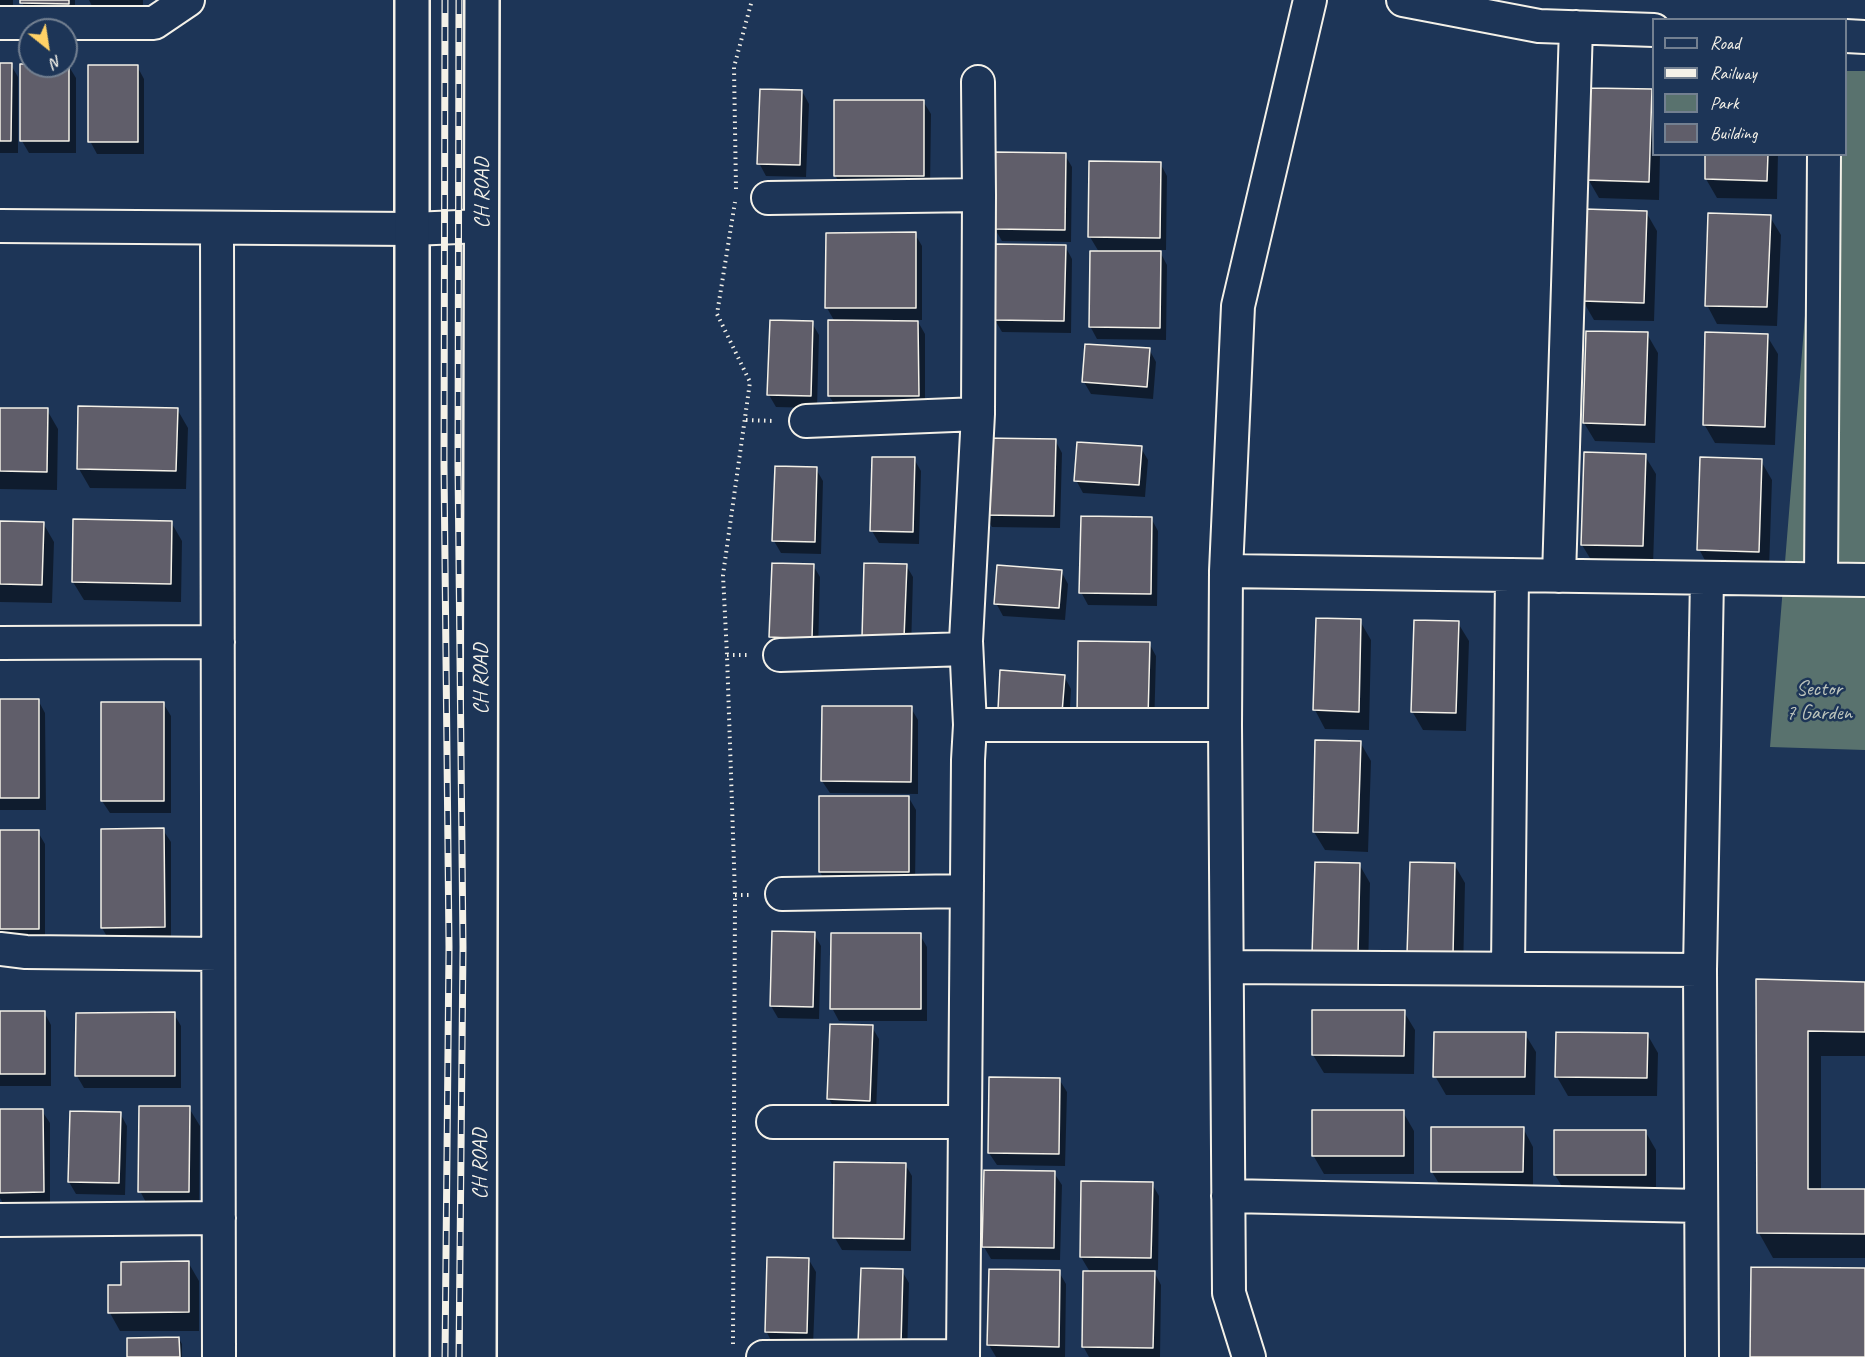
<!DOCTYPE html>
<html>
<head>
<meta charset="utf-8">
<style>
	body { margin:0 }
	#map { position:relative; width:1865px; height:1357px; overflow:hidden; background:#1d3557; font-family:Caveat,sans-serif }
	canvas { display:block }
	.legend { position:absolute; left:1652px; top:18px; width:195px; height:138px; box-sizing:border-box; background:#1d3557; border:2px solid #738091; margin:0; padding:8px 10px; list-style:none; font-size:18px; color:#f4f1e8 }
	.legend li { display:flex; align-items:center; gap:12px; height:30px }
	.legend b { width:30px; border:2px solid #738091 }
	.north { position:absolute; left:18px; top:18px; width:60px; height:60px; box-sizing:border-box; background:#1d3557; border:2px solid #738091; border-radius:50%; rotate:150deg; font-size:16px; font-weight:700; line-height:24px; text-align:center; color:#f4f1e8 }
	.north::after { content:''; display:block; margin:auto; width:21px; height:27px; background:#ffd166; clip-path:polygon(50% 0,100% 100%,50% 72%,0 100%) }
</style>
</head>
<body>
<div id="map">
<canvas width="1865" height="1357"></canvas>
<ul class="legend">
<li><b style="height:8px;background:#1d3557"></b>Road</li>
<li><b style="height:8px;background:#f4f1e8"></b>Railway</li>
<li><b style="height:16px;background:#59726e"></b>Park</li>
<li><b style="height:16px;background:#605e6a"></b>Building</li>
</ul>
<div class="north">N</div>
</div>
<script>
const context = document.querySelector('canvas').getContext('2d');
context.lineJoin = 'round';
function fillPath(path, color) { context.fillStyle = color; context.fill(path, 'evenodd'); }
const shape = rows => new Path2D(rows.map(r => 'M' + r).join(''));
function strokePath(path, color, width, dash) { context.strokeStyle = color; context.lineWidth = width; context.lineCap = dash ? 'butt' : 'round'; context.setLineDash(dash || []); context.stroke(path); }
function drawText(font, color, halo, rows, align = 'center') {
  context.font = font + ' Caveat,sans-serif'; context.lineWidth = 5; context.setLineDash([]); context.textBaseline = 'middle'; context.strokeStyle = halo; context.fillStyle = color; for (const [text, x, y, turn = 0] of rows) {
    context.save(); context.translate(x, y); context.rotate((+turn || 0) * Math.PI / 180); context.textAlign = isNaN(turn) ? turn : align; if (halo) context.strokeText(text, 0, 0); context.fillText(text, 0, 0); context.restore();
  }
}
fillPath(shape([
	[1846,71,1865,71,1865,750,1770,747,1818,155,1846,154]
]), '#59726e');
fillPath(shape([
	[0,0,13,0,13,17,0,17],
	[21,0,75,0,75,16,28,15],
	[89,0,143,0,143,14,96,14],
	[0,65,11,65,18,77,18,153,0,153],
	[66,65,68,65,76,78,76,153,29,153,22,141,30,66],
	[137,66,144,79,144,154,97,154,90,141],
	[802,91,809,104,806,177,766,176,759,163],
	[1651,91,1654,95,1654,154,1660,154,1659,200,1599,198,1588,179],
	[923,101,931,114,930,188,842,188,835,175],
	[1707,154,1778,154,1777,199,1717,198,1706,179],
	[1065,155,1072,167,1071,242,1002,241,995,229],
	[1160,163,1167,176,1166,250,1159,250,1167,265,1166,340,1097,339,1090,326,1099,252,1090,237],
	[1646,212,1657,231,1654,321,1594,320,1583,301],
	[1770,217,1781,235,1777,326,1717,324,1707,305],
	[827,234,915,234,922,246,922,320,917,320,925,334,925,408,837,408,829,396,830,322,835,322,827,308],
	[1065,246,1072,259,1071,333,1002,332,995,320],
	[812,323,819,335,817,408,776,407,769,395],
	[1647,334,1658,353,1655,443,1595,441,1584,423],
	[1767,336,1778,354,1775,445,1715,443,1704,424],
	[1149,349,1156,362,1153,399,1091,394,1084,382],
	[0,409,47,410,58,429,57,490,0,489],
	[177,409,188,428,186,489,90,488,79,469],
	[1055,440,1062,453,1060,528,992,527,984,514],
	[1141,448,1148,460,1145,497,1083,493,1076,480],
	[1645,456,1656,474,1653,565,1593,563,1582,545],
	[914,459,921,471,919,544,879,543,872,531],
	[1761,461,1772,480,1769,570,1709,568,1699,549],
	[816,469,823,481,821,554,781,553,774,541],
	[1151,518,1158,531,1157,606,1088,605,1081,592],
	[0,522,43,523,54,542,52,603,0,602],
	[171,522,182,541,181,602,84,600,73,582],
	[813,565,820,577,818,651,778,649,771,637],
	[906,565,913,577,911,650,863,637],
	[1061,571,1068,584,1065,620,1003,616,996,603],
	[1317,620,1360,621,1371,640,1369,730,1325,729,1315,710],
	[1458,623,1469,641,1466,731,1423,730,1412,711],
	[1149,643,1156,656,1154,730,1085,729],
	[1064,676,1071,689,1069,725,1006,721,999,708],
	[38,700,45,713,46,810,0,810,0,701],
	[163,703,171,716,171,813,110,813,102,801],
	[823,707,911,708,918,720,918,794,830,793,822,781],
	[1360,742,1371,761,1368,852,1325,850,1314,832],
	[909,798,916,810,915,884,827,884,820,872],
	[163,830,171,842,171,939,109,940,102,928],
	[0,832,38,832,45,844,45,941,0,942],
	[1359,864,1370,883,1368,973,1324,972],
	[1454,864,1465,883,1463,973,1409,954],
	[814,934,821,946,819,1019,778,1018,771,1006],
	[920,935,927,947,927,1021,839,1021,832,1008],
	[1757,980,1865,983,1865,1056,1821,1056,1821,1190,1865,1191,1865,1258,1773,1258,1759,1233],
	[0,1012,44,1012,51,1025,51,1086,0,1086],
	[1404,1012,1415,1030,1414,1074,1324,1073,1313,1055],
	[174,1014,181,1026,181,1088,84,1088,77,1076],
	[872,1027,879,1039,876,1112,836,1111,829,1099],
	[1525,1034,1536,1052,1535,1095,1446,1095,1435,1076],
	[1647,1034,1658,1053,1657,1096,1568,1096,1557,1077],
	[1059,1079,1067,1092,1065,1166,997,1165,989,1153],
	[189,1108,200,1126,199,1210,150,1210,140,1191],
	[0,1111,42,1111,50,1123,50,1204,4,1205,0,1198],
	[1403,1112,1414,1131,1414,1174,1324,1174,1313,1155],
	[120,1113,127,1126,125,1195,76,1194,69,1182],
	[1523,1128,1533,1147,1533,1190,1443,1190,1432,1172],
	[1645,1131,1656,1150,1656,1194,1566,1193,1555,1175],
	[905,1164,912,1176,911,1251,842,1250,835,1238],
	[1054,1173,1062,1185,1060,1260,991,1259,984,1247],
	[1152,1184,1159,1196,1158,1270,1153,1270,1161,1285,1160,1357,1089,1357,1083,1346,1090,1272,1081,1257],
	[809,1260,816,1272,813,1345,773,1344,766,1331],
	[188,1262,199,1281,199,1331,120,1331,110,1313,123,1286],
	[902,1271,909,1283,907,1356,860,1342],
	[990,1271,1059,1272,1066,1284,1065,1357,996,1357,989,1345],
	[179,1339,182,1344,182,1357,129,1357]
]), '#0007');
const building = shape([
	[20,0,69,0,69,4,20,3,20,0],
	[0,63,12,63,11,141,0,141,0,63],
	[20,64,30,64,30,66,66,66,66,64,69,64,69,141,20,141,20,64],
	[88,65,138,65,138,142,88,142,88,65],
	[1590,88,1652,89,1649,182,1586,180,1590,88],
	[760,89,802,90,800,165,757,164,760,89],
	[834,100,924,100,924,176,834,176,834,100],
	[994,152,1066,153,1065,230,993,229,994,152],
	[1705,154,1768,154,1767,181,1705,179,1705,154],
	[1089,161,1161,162,1160,238,1088,237,1089,161],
	[1585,209,1647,211,1644,303,1582,301,1585,209],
	[1708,213,1771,215,1767,307,1705,306,1708,213],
	[916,232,916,308,825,308,826,233,916,232],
	[994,244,1066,245,1064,321,993,320,994,244],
	[1090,251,1161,251,1160,328,1089,327,1090,251],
	[770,320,813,321,811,396,767,395,770,320],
	[828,320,918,321,919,396,828,396,828,320],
	[1586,331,1648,332,1645,425,1583,423,1586,331],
	[1705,332,1768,334,1765,427,1703,425,1705,332],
	[1085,344,1150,348,1147,387,1082,382,1085,344],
	[78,406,178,408,176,471,77,469,78,406],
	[0,408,48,408,47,472,0,471,0,408],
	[984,438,1056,439,1054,516,983,515,984,438],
	[1077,442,1142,446,1139,485,1074,481,1077,442],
	[1584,452,1646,454,1643,546,1581,545,1584,452],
	[872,457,915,457,913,532,870,531,872,457],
	[1700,457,1762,459,1759,552,1697,550,1700,457],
	[775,466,817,467,815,542,772,541,775,466],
	[1081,516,1152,517,1151,594,1079,593,1081,516],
	[73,519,172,521,171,584,72,582,73,519],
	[0,521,44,522,42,585,0,584,0,521],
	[772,563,814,564,812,639,769,637,772,563],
	[864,563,907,564,904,638,862,637,864,563],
	[997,565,1062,570,1059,608,994,604,997,565],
	[1316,618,1361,619,1359,712,1313,710,1316,618],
	[1414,620,1459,621,1456,713,1411,712,1414,620],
	[1078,641,1150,642,1148,718,1077,717,1078,641],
	[1000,670,1065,675,1062,713,998,709,1000,670],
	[0,699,39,699,39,798,0,798,0,699],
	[101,702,164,702,164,801,101,801,101,702],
	[822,706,912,706,911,782,821,781,822,706],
	[1315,740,1361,741,1358,833,1313,832,1315,740],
	[819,796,909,796,909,872,819,872,819,796],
	[164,828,165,927,101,928,101,829,164,828],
	[0,830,39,830,39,929,0,929,0,830],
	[1315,862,1360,863,1358,955,1312,954,1315,862],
	[1410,862,1455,863,1453,955,1407,954,1410,862],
	[772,931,815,932,813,1007,770,1006,772,931],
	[831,933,921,933,921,1009,830,1009,831,933],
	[1756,979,1865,982,1865,1032,1808,1031,1808,1189,1865,1189,1865,1234,1757,1233,1756,979],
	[1312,1010,1405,1010,1404,1056,1312,1055,1312,1010],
	[0,1011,45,1011,45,1074,0,1074,0,1011],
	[175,1012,175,1076,75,1076,76,1013,175,1012],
	[830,1024,873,1025,870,1101,827,1099,830,1024],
	[1434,1032,1526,1032,1525,1077,1433,1077,1434,1032],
	[1556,1032,1648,1033,1647,1078,1555,1077,1556,1032],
	[989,1077,1060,1078,1059,1154,988,1153,989,1077],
	[139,1106,190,1106,189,1192,138,1192,139,1106],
	[0,1109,43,1109,44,1192,0,1193,0,1109],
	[1312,1110,1404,1110,1404,1156,1312,1156,1312,1110],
	[70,1111,121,1112,119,1183,68,1182,70,1111],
	[1431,1127,1524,1127,1523,1172,1431,1172,1431,1127],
	[1554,1130,1646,1130,1646,1175,1554,1175,1554,1130],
	[834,1162,906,1163,904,1239,833,1238,834,1162],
	[984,1170,1055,1171,1054,1248,982,1247,984,1170],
	[1081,1181,1153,1182,1151,1258,1080,1257,1081,1181],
	[767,1257,809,1258,807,1333,765,1332,767,1257],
	[189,1261,189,1312,108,1313,108,1285,121,1285,121,1262,189,1261],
	[1751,1267,1865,1268,1865,1357,1750,1357,1751,1267],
	[861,1268,903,1269,901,1344,858,1343,861,1268],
	[989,1269,1060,1270,1059,1347,987,1345,989,1269],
	[1083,1271,1155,1271,1153,1348,1082,1347,1083,1271],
	[179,1337,180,1357,127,1357,127,1338,179,1337]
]);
fillPath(building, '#605e6a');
strokePath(building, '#f4f1e8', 1.5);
const minor = shape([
	[1403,0,1539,26,1654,30],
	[0,23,154,23,188,0],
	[1846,36,1865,37],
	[978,82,979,195],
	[768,198,979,195,978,414,966,641,970,725,1225,725],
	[0,226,412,229,482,226],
	[217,228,219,1357],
	[806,421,978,414],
	[1226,571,1865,580],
	[1559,576,1576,27],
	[1821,579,1824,154],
	[0,643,218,642],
	[780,655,966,649],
	[782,894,967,891],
	[0,949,26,952,218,954],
	[1227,967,1700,970],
	[1508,969,1512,575],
	[773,1122,965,1122],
	[1228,1196,1701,1206],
	[0,1220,219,1218],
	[763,1357,963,1356],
	[963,1357,968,760,970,725],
	[1249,1357,1229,1293,1225,725,1226,571,1238,306,1310,0],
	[1702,1357,1700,970,1707,578]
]);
const tertiary = shape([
	[412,0,412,1357],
	[479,1357,482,0]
]);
strokePath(minor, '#f4f1e8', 36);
strokePath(tertiary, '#f4f1e8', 38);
strokePath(shape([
	[736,189,734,67,752,0],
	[746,420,775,421],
	[727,655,751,655],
	[735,895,752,895],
	[733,1344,735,895,727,655,723,575,750,382,717,314,735,202]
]), '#f4f1e8', 4, [1.5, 4.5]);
strokePath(minor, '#1d3557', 32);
strokePath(tertiary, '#1d3557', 33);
const rail = shape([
	[459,0,458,466,463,947,459,1357],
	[445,1357,449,947,444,466,445,0]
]);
strokePath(rail, '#f4f1e8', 7);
strokePath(rail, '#1d3557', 4.5, [14]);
drawText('21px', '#f4f1e8', '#1d3557', [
	["CH ROAD",482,193,-90],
	["CH ROAD",481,679,-90],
	["CH ROAD",480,1164,-90]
]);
drawText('21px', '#bec5bd', '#1d3557', [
	["Sector",1819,689],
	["7 Garden",1819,713]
]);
</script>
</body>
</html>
